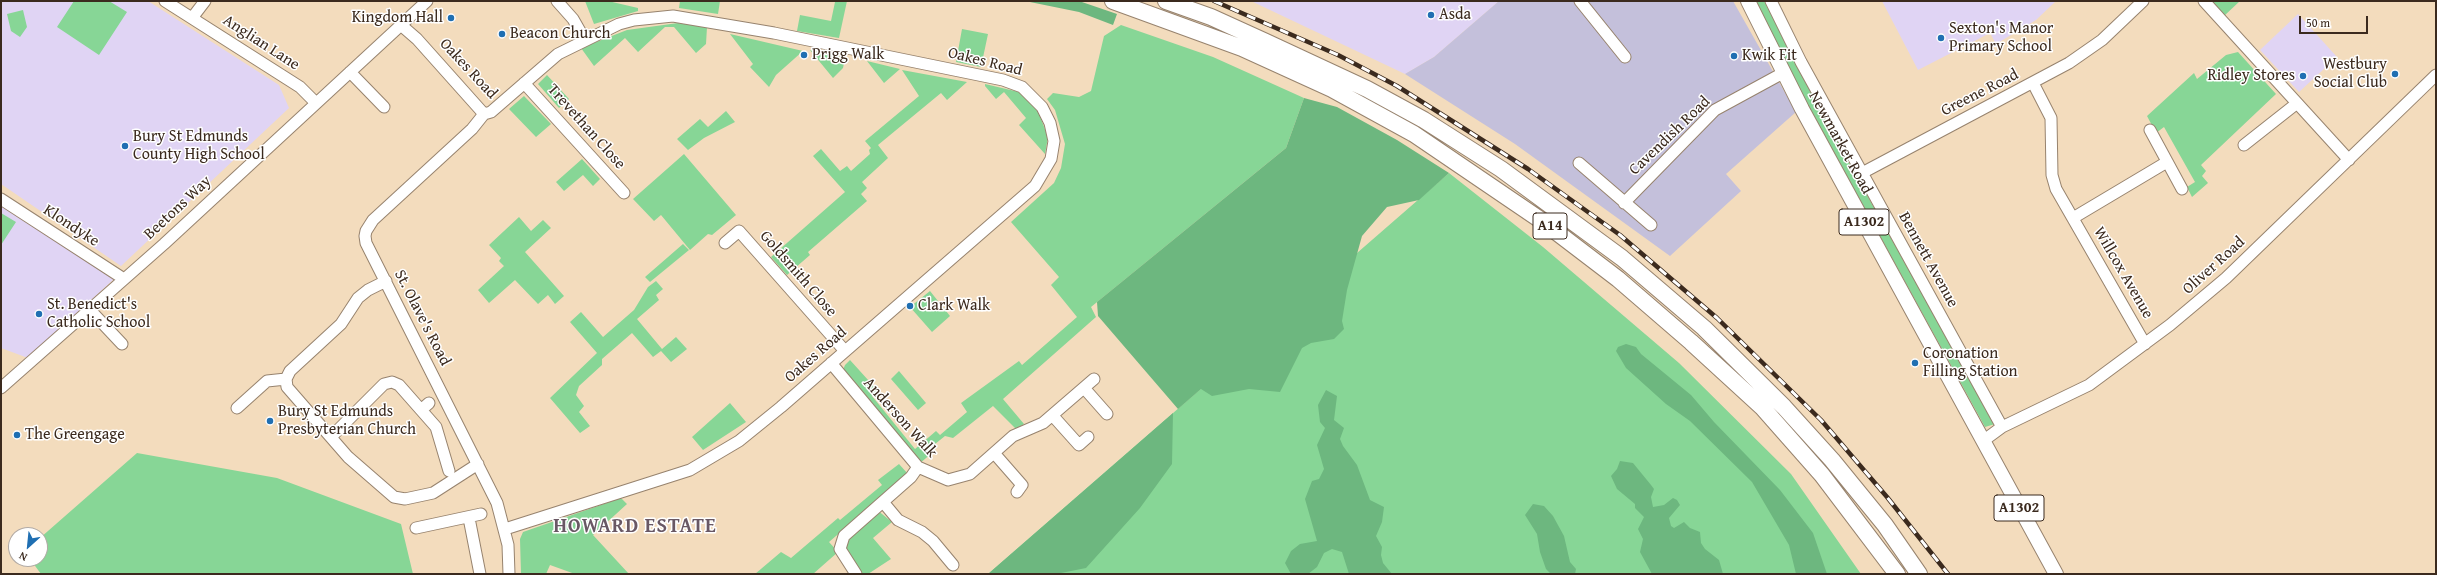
<!DOCTYPE html>
<html>
<head>
<meta charset="utf-8">
<style>
	body { margin:0 }
	#map { position:relative; width:2437px; height:575px; overflow:hidden; background:#f3dcbd; font-family:"Gentium Book Plus",serif }
	canvas { display:block }
	.frame { position:absolute; inset:0; border:2px solid #3b2a1e; pointer-events:none }
	.north { position:absolute; left:8px; top:527px; width:40px; height:40px; box-sizing:border-box; background:#fff; border:1px solid #b1aaa5; border-radius:50%; rotate:207deg; font-size:11px; font-weight:700; line-height:16px; text-align:center; color:#3b2a1e }
	.north::after { content:''; display:block; margin:auto; width:14px; height:18px; background:#1f6fb2; clip-path:polygon(50% 0,100% 100%,50% 72%,0 100%) }
	.scale { position:absolute; left:2299px; top:16px; width:69px; height:18px; box-sizing:border-box; border:2px solid #3b2a1e; border-top:0; padding-left:5px; font-size:12px; line-height:14px; white-space:nowrap; color:#3b2a1e; -webkit-text-stroke:3px #fff; paint-order:stroke }
</style>
</head>
<body>
<div id="map">
<canvas width="2437" height="575"></canvas>
<div class="frame"></div>
<div class="north">N</div>
<div class="scale">50 m</div>
</div>
<script>
const context = document.querySelector('canvas').getContext('2d');
context.lineJoin = 'round';
function fillPath(path, color) { context.fillStyle = color; context.fill(path, 'evenodd'); }
const shape = rows => new Path2D(rows.map(r => 'M' + r).join(''));
function strokePath(path, color, width, dash) { context.strokeStyle = color; context.lineWidth = width; context.lineCap = dash ? 'butt' : 'round'; context.setLineDash(dash || []); context.stroke(path); }
function drawText(font, color, halo, rows, align = 'center') {
  context.font = font + ' "Gentium Book Plus",serif'; context.lineWidth = 3; context.setLineDash([]); context.textBaseline = 'middle'; context.strokeStyle = halo; context.fillStyle = color; for (const [text, x, y, turn = 0] of rows) {
    context.save(); context.translate(x, y); context.rotate((+turn || 0) * Math.PI / 180); context.textAlign = isNaN(turn) ? turn : align; if (halo) context.strokeText(text, 0, 0); context.fillText(text, 0, 0); context.restore();
  }
}
fillPath(shape([
	[1,1,148,1,279,85,289,108,121,266,1,184],
	[1251,1,1499,1,1434,57,1405,74],
	[1882,1,2056,1,2036,20,1996,44,1990,33,1918,70],
	[2298,14,2337,57,2299,92,2260,50],
	[1,206,114,279,28,358,1,348]
]), '#e0d4f4');
fillPath(shape([
	[1499,1,1733,1,1796,112,1726,174,1741,191,1670,256,1515,144,1405,74,1434,57]
]), '#c4c0db');
fillPath(shape([
	[74,1,109,1,127,12,99,55,57,27],
	[585,1,608,1,638,8,638,11,594,24],
	[680,1,720,1,718,14,679,8],
	[832,1,847,1,839,38,797,31,800,15,831,21,835,2],
	[1755,1,1764,1,1849,163,1995,424,1985,427,1788,69],
	[2211,1,2240,1,2224,16],
	[23,10,27,27,20,37,11,31,7,14],
	[678,23,707,27,706,44,696,53,674,27,665,27,638,52,625,38,594,66,581,48,627,30],
	[1121,25,1213,57,1304,98,1286,148,1091,307,1096,317,1003,399,1024,424,1016,429,993,406,953,438,945,436,930,448,932,453,919,464,843,370,845,365,850,360,878,391,872,396,915,449,936,431,940,435,967,412,961,403,1019,361,1022,365,1077,317,1051,285,1059,277,1011,222,1054,183,1061,168,1065,144,1055,110,1047,99,1053,93,1079,97,1091,91,1104,36],
	[962,29,988,34,981,67,956,62],
	[730,34,803,51,776,75,769,87,750,67,753,64],
	[810,50,845,58,843,68,833,78],
	[2238,52,2276,94,2201,165,2206,171,2202,176,2208,183,2192,197,2187,187,2195,182,2164,127,2156,133,2147,116,2194,73,2197,79,2226,55],
	[867,61,900,69,884,83],
	[902,70,967,82,947,100,941,93,878,145,888,158,862,182,867,188,861,194,867,201,808,252,810,255,787,275,771,257,845,192,813,156,821,149,840,171,847,166,851,171,870,154,869,150,871,148,865,141,919,96],
	[547,75,569,99,559,108,538,84],
	[985,84,1019,92,1036,106,1048,137,1045,154,1019,125,1026,118,1004,92,996,99,985,86],
	[524,96,551,124,536,137,509,109],
	[726,111,735,122,704,138,688,150,677,139,700,119,708,127],
	[684,154,736,215,712,235,708,234,690,250,661,215,654,221,633,199],
	[582,159,600,179,593,186,583,175,564,191,556,182],
	[1449,173,1543,247,1679,363,1791,474,1861,574,988,574],
	[1,213,16,222,1,245],
	[519,217,531,231,543,220,551,228,525,252,564,296,555,304,548,295,538,304,515,280,489,303,478,290,504,266,499,261,501,258,489,245],
	[683,244,689,250,650,282,645,277],
	[656,281,663,289,656,295,659,300,637,319,662,349,676,337,687,349,671,362,661,351,653,357,632,333,602,359,602,365,579,386,576,395,584,406,579,412,590,426,580,433,550,398,597,353,570,322,581,312,603,337,634,310,648,287],
	[930,291,950,316,932,332,910,307],
	[899,371,926,403,918,410,891,379],
	[730,403,746,422,703,450,692,437],
	[137,453,277,478,401,524,413,574,41,574,30,559,40,559,40,538],
	[899,464,908,474,829,542,838,552,813,574,755,574,781,552,791,558,838,518,840,520,882,485,878,480],
	[621,498,627,504,593,535,629,574,575,574,550,565,546,574,521,574,520,539,523,532],
	[877,510,892,522,873,538,891,559,868,574,863,574,845,550,848,538]
]), '#87d696');
fillPath(shape([
	[1025,1,1079,1,1117,14,1113,25,1079,12],
	[1304,98,1337,107,1397,140,1449,173,1419,200,1387,207,1362,236,1347,290,1342,321,1344,329,1334,339,1311,343,1302,348,1280,392,1249,389,1212,396,1201,389,1178,409,1098,316,1097,302,1286,148],
	[1626,344,1636,347,1641,354,1691,395,1714,422,1780,490,1813,533,1827,574,1796,574,1789,545,1752,482,1690,421,1666,404,1626,368,1616,351,1618,347],
	[1326,390,1337,396,1334,420,1344,428,1340,439,1343,446,1357,465,1370,500,1384,507,1382,522,1376,536,1382,547,1381,555,1383,563,1392,574,1349,574,1342,552,1332,549,1324,553,1317,567,1308,574,1291,574,1285,563,1291,551,1300,544,1317,541,1305,499,1312,481,1319,479,1324,469,1317,445,1325,428,1320,422,1318,405],
	[1173,413,1172,464,1140,508,1086,568,1056,574,988,574],
	[1620,461,1633,463,1651,485,1654,489,1651,497,1653,507,1664,505,1673,498,1677,500,1680,505,1669,518,1671,526,1674,528,1684,522,1690,528,1700,532,1701,543,1705,549,1719,560,1723,574,1652,574,1640,552,1643,539,1638,529,1644,517,1635,508,1635,504,1617,489,1611,476,1617,469],
	[1533,504,1544,506,1553,516,1564,536,1570,562,1576,569,1575,574,1551,574,1546,569,1540,552,1537,534,1525,515]
]), '#6db77f');
const minor = shape([
	[165,1,300,87,316,103],
	[557,1,573,19,585,40],
	[1580,1,1625,57],
	[1771,1,1801,62,2002,427],
	[2204,1,2349,160],
	[192,18,205,1],
	[402,26,417,39,484,114,491,112,558,54,619,24,634,20,673,16,774,33,1003,80,1022,87,1042,107,1050,123,1054,141,1051,159,1035,186,781,407,739,441,690,470,505,529],
	[350,72,384,107],
	[524,83,624,193],
	[2033,83,2051,118,2052,175,2056,189,2145,344],
	[484,114,472,129,373,220,366,231,365,236,366,243,497,503,508,545,509,574],
	[2150,130,2182,189],
	[2244,145,2296,104],
	[1579,163,1651,225],
	[1862,173,2069,63,2102,40,2143,1],
	[1,199,124,279],
	[1624,203,1715,110,1783,73],
	[2073,218,2167,162],
	[725,243,739,231,845,351],
	[386,281,368,290,358,298,341,324,290,371,286,379,287,387,348,457,394,497,405,499,433,493,478,464],
	[90,310,122,344],
	[831,363,918,467,948,480,970,474,1013,436,1043,423,1094,379],
	[1,388,164,244,427,1],
	[1084,388,1107,414],
	[237,408,267,381,286,379],
	[421,410,429,403],
	[1053,416,1079,445,1088,437],
	[331,437,384,384,392,382,399,385,436,427,449,471],
	[1983,441,2002,427,2089,385,2170,325,2226,278,2436,75],
	[994,453,1022,485,1017,492],
	[883,502,898,520,922,532,933,541,953,565],
	[469,518,480,574],
	[416,528,481,514],
	[856,574,840,549,844,536,911,477,918,467]
]);
const major = shape([
	[1748,1,1802,109,2056,574]
]);
const highway = shape([
	[1113,1,1242,48,1332,89,1414,134,1542,221,1618,279,1691,342,1762,407,1822,475,1897,574],
	[1166,1,1211,17,1266,42,1367,89,1424,120,1501,169,1622,258,1704,328,1784,407,1832,460,1885,525,1919,574]
]);
strokePath(minor, '#97836e', 13);
strokePath(major, '#97836e', 16);
strokePath(highway, '#97836e', 18);
strokePath(minor, '#fff', 11);
strokePath(major, '#fff', 14);
strokePath(highway, '#fff', 16);
const rail = shape([
	[1214,1,1338,55,1397,86,1528,169,1620,235,1717,318,1821,420,1887,497,1948,574]
]);
strokePath(rail, '#3b2a1e', 4.5);
strokePath(rail, '#fff', 3, [9]);
for (const [x, y, r, color] of [
	[1431,15,4,"#1f6fb2"],
	[451,18,4,"#1f6fb2"],
	[502,34,4,"#1f6fb2"],
	[1941,38,4,"#1f6fb2"],
	[804,55,4,"#1f6fb2"],
	[1734,56,4,"#1f6fb2"],
	[2395,74,4,"#1f6fb2"],
	[2303,76,4,"#1f6fb2"],
	[125,146,4,"#1f6fb2"],
	[910,306,4,"#1f6fb2"],
	[39,314,4,"#1f6fb2"],
	[1915,363,4,"#1f6fb2"],
	[270,421,4,"#1f6fb2"],
	[17,435,4,"#1f6fb2"]
]) { const dot = new Path2D(); dot.arc(x, y, r, 0, 2 * Math.PI); context.fillStyle = color; context.fill(dot); strokePath(dot, '#fff', 1.5); }
for (const [x, y, w] of [
	[1864,222,50],
	[1550,226,34],
	[2019,508,50]
]) { const box = new Path2D(); box.roundRect(x - w / 2, y - 13, w, 26, 3); context.fillStyle = '#fff'; context.fill(box); strokePath(box, '#3b2a1e', 1); }
drawText('bold 15px', '#3b2a1e', null, [
	["A1302",1864,222],
	["A14",1550,226],
	["A1302",2019,508]
]);
drawText('16px', '#3b2a1e', '#fff', [
	["Asda",1439,15],
	["Kingdom Hall",443,18,"right"],
	["Sexton's Manor",1949,29],
	["Primary School",1949,47],
	["Beacon Church",510,34],
	["Prigg Walk",812,55],
	["Kwik Fit",1742,56],
	["Westbury",2387,65,"right"],
	["Social Club",2387,83,"right"],
	["Ridley Stores",2295,76,"right"],
	["Bury St Edmunds",133,137],
	["County High School",133,155],
	["St. Benedict's",47,305],
	["Catholic School",47,323],
	["Clark Walk",918,306],
	["Coronation",1923,354],
	["Filling Station",1923,372],
	["Bury St Edmunds",278,412],
	["Presbyterian Church",278,430],
	["The Greengage",25,435]
], 'left');
drawText('16px', '#3b2a1e', '#fff', [
	["Anglian Lane",261,43,33],
	["Oakes Road",985,62,14],
	["Oakes Road",468,69,47],
	["Greene Road",1980,93,-27],
	["Trevethan Close",586,127,48],
	["Cavendish Road",1670,136,-44],
	["Newmarket Road",1840,143,61],
	["Beetons Way",178,208,-43],
	["Klondyke",71,226,33],
	["Bennett Avenue",1928,260,61],
	["Oliver Road",2214,266,-42],
	["Willcox Avenue",2123,273,60],
	["Goldsmith Close",798,274,49],
	["St. Olave's Road",422,318,63],
	["Oakes Road",816,355,-41],
	["Anderson Walk",900,418,48]
]);
context.letterSpacing = '1px';
drawText('bold 20px', '#695864', '#fff', [
	["HOWARD ESTATE",635,527]
]);
context.letterSpacing = '0px';
</script>
</body>
</html>
